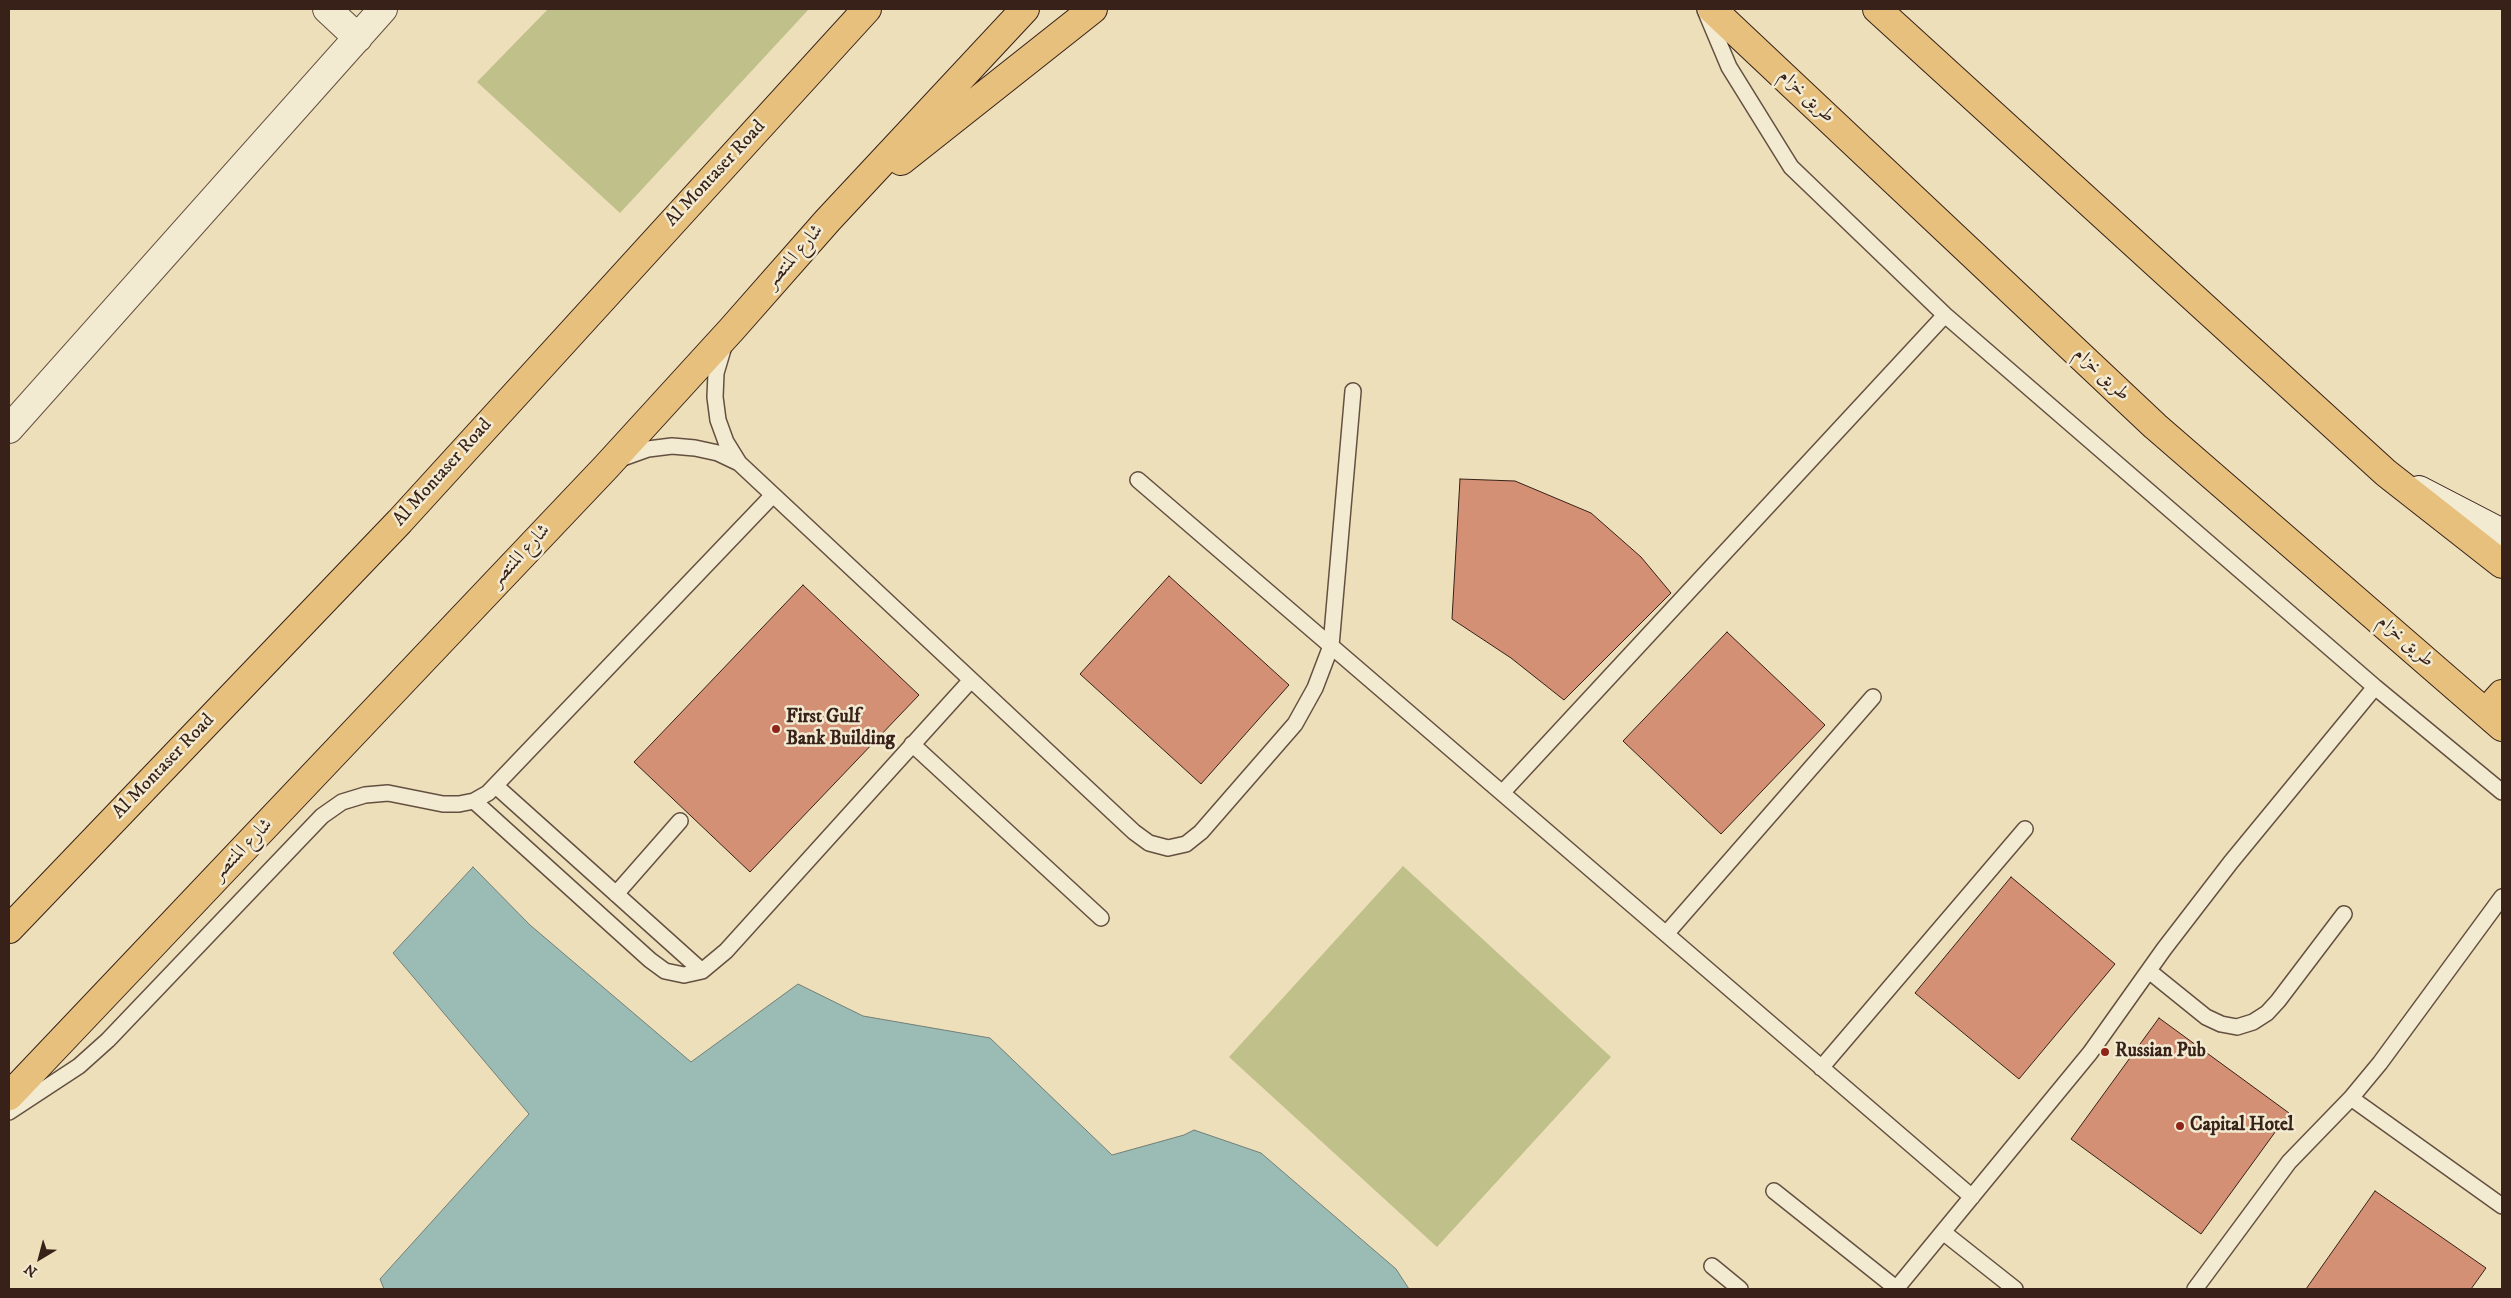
<!DOCTYPE html>
<html>
<head>
<meta charset="utf-8">
<style>
	body { margin:0 }
	#map { position:relative; width:2511px; height:1298px; overflow:hidden; background:#eddfb9; font-family:"IM FELL DW Pica",serif }
	canvas { display:block }
	.frame { position:absolute; inset:0; border:10px solid #372119; pointer-events:none }
	.north { position:absolute; left:15px; top:1233px; width:50px; height:50px; -webkit-text-stroke:4px #f3ead2; paint-order:stroke; rotate:217deg; font-size:14px; font-weight:700; line-height:20px; text-align:center; color:#372119 }
	.north::after { content:''; display:block; margin:auto; width:18px; height:22px; background:#372119; clip-path:polygon(50% 0,100% 100%,50% 72%,0 100%) }
</style>
</head>
<body>
<div id="map">
<canvas width="2511" height="1298"></canvas>
<div class="frame"></div>
<div class="north">N</div>
</div>
<script>
const context = document.querySelector('canvas').getContext('2d');
context.lineJoin = 'round';
function fillPath(path, color) { context.fillStyle = color; context.fill(path, 'evenodd'); }
const shape = rows => new Path2D(rows.map(r => 'M' + r).join(''));
function strokePath(path, color, width, dash) { context.strokeStyle = color; context.lineWidth = width; context.lineCap = dash ? 'butt' : 'round'; context.setLineDash(dash || []); context.stroke(path); }
function drawText(font, color, halo, rows, align = 'center') {
  context.font = font + ' "IM FELL DW Pica",Amiri,serif'; context.lineWidth = 5; context.setLineDash([]); context.textBaseline = 'middle'; context.strokeStyle = halo; context.fillStyle = color; for (const [text, x, y, turn = 0] of rows) {
    context.save(); context.translate(x, y); context.rotate((+turn || 0) * Math.PI / 180); context.textAlign = isNaN(turn) ? turn : align; if (halo) context.strokeText(text, 0, 0); context.fillText(text, 0, 0); context.restore();
  }
}
fillPath(shape([
	[548,9,809,9,620,213,477,82],
	[1403,866,1611,1057,1437,1247,1229,1057]
]), '#c0c08a');
const water = shape([
	[473,867,530,925,691,1062,798,984,863,1016,990,1038,1112,1155,1184,1135,1194,1130,1261,1153,1396,1269,1409,1289,384,1289,380,1279,529,1114,393,953,473,867]
]);
fillPath(water, '#9abcb5');
strokePath(water, '#727e77', 1);
const building = shape([
	[1460,479,1515,481,1591,513,1641,557,1671,593,1564,700,1511,658,1452,619,1460,479],
	[1169,576,1289,685,1201,784,1080,674,1169,576],
	[803,585,919,695,750,872,634,762,803,585],
	[1727,632,1825,725,1721,834,1623,741,1727,632],
	[2011,877,2115,964,2019,1079,1915,993,2011,877],
	[2159,1018,2289,1113,2201,1234,2071,1139,2159,1018],
	[2375,1191,2486,1268,2471,1289,2306,1289,2375,1191]
]);
fillPath(building, '#d49074');
strokePath(building, '#372119', 1);
const lane = shape([
	[1705,10,1729,67,1791,167,1945,315,2375,687,2502,792],
	[724,346,716,373,715,397,718,420,726,442,739,463,1134,832,1149,843,1168,848,1186,844,1201,832,1295,724,1315,688,1331,646,1353,391],
	[620,459,648,449,672,446,695,448,718,453,739,463],
	[1138,480,1972,1197],
	[912,744,1101,918],
	[497,787,702,971],
	[1502,793,1945,315],
	[474,801,650,960,665,971,684,975,702,971,726,951,971,680],
	[616,894,680,821],
	[1666,934,1873,697],
	[2149,971,2206,1017,2221,1024,2237,1027,2253,1022,2267,1013,2278,1001,2344,914],
	[1821,1068,2025,829],
	[2351,1098,2502,1206],
	[9,1112,79,1066,108,1040,322,816,342,802,365,795,388,793,443,804,459,804,474,801,488,793,773,495],
	[1774,1191,1897,1289],
	[1943,1232,2015,1289],
	[1712,1266,1740,1289],
	[1896,1289,2090,1053,2164,949,2231,862,2375,687],
	[2195,1289,2289,1162,2351,1098,2380,1063,2502,897]
]);
const street = shape([
	[327,9,358,38],
	[9,429,383,9]
]);
const secondary = shape([
	[2419,490,2502,533]
]);
const primary = shape([
	[1712,9,2155,426,2502,727],
	[1877,9,2386,473,2502,564],
	[901,161,1093,9],
	[2486,712,2502,694],
	[9,929,400,521,867,9],
	[9,1096,606,467,732,329,828,220,1025,9]
]);
strokePath(lane, '#645041', 18);
strokePath(street, '#645041', 30);
strokePath(secondary, '#372119', 30);
strokePath(primary, '#372119', 30);
strokePath(lane, '#f3ead2', 15);
strokePath(street, '#f3ead2', 28);
strokePath(secondary, '#f3ead2', 28);
strokePath(primary, '#e6c07c', 28);
for (const [x, y, r, color] of [
	[776,729,5,"#8f2418"],
	[2105,1052,5,"#8f2418"],
	[2180,1126,5,"#8f2418"]
]) { const dot = new Path2D(); dot.arc(x, y, r, 0, 2 * Math.PI); context.fillStyle = color; context.fill(dot); strokePath(dot, '#f3ead2', 2); }
drawText('19px', '#372119', '#f3ead2', [
	["طريق خزام",1806,97,43],
	["Al Montaser Road",716,174,-47],
	["شارع المنتصر",795,257,-49],
	["طريق خزام",2101,375,43],
	["Al Montaser Road",443,473,-48],
	["شارع المنتصر",521,556,-47],
	["طريق خزام",2405,642,41],
	["Al Montaser Road",164,767,-46],
	["شارع المنتصر",243,850,-46]
]);
drawText('bold 19px', '#372119', '#f3ead2', [
	["First Gulf",786,718],
	["Bank Building",786,740],
	["Russian Pub",2115,1052],
	["Capital Hotel",2190,1126]
], 'left');
</script>
</body>
</html>
